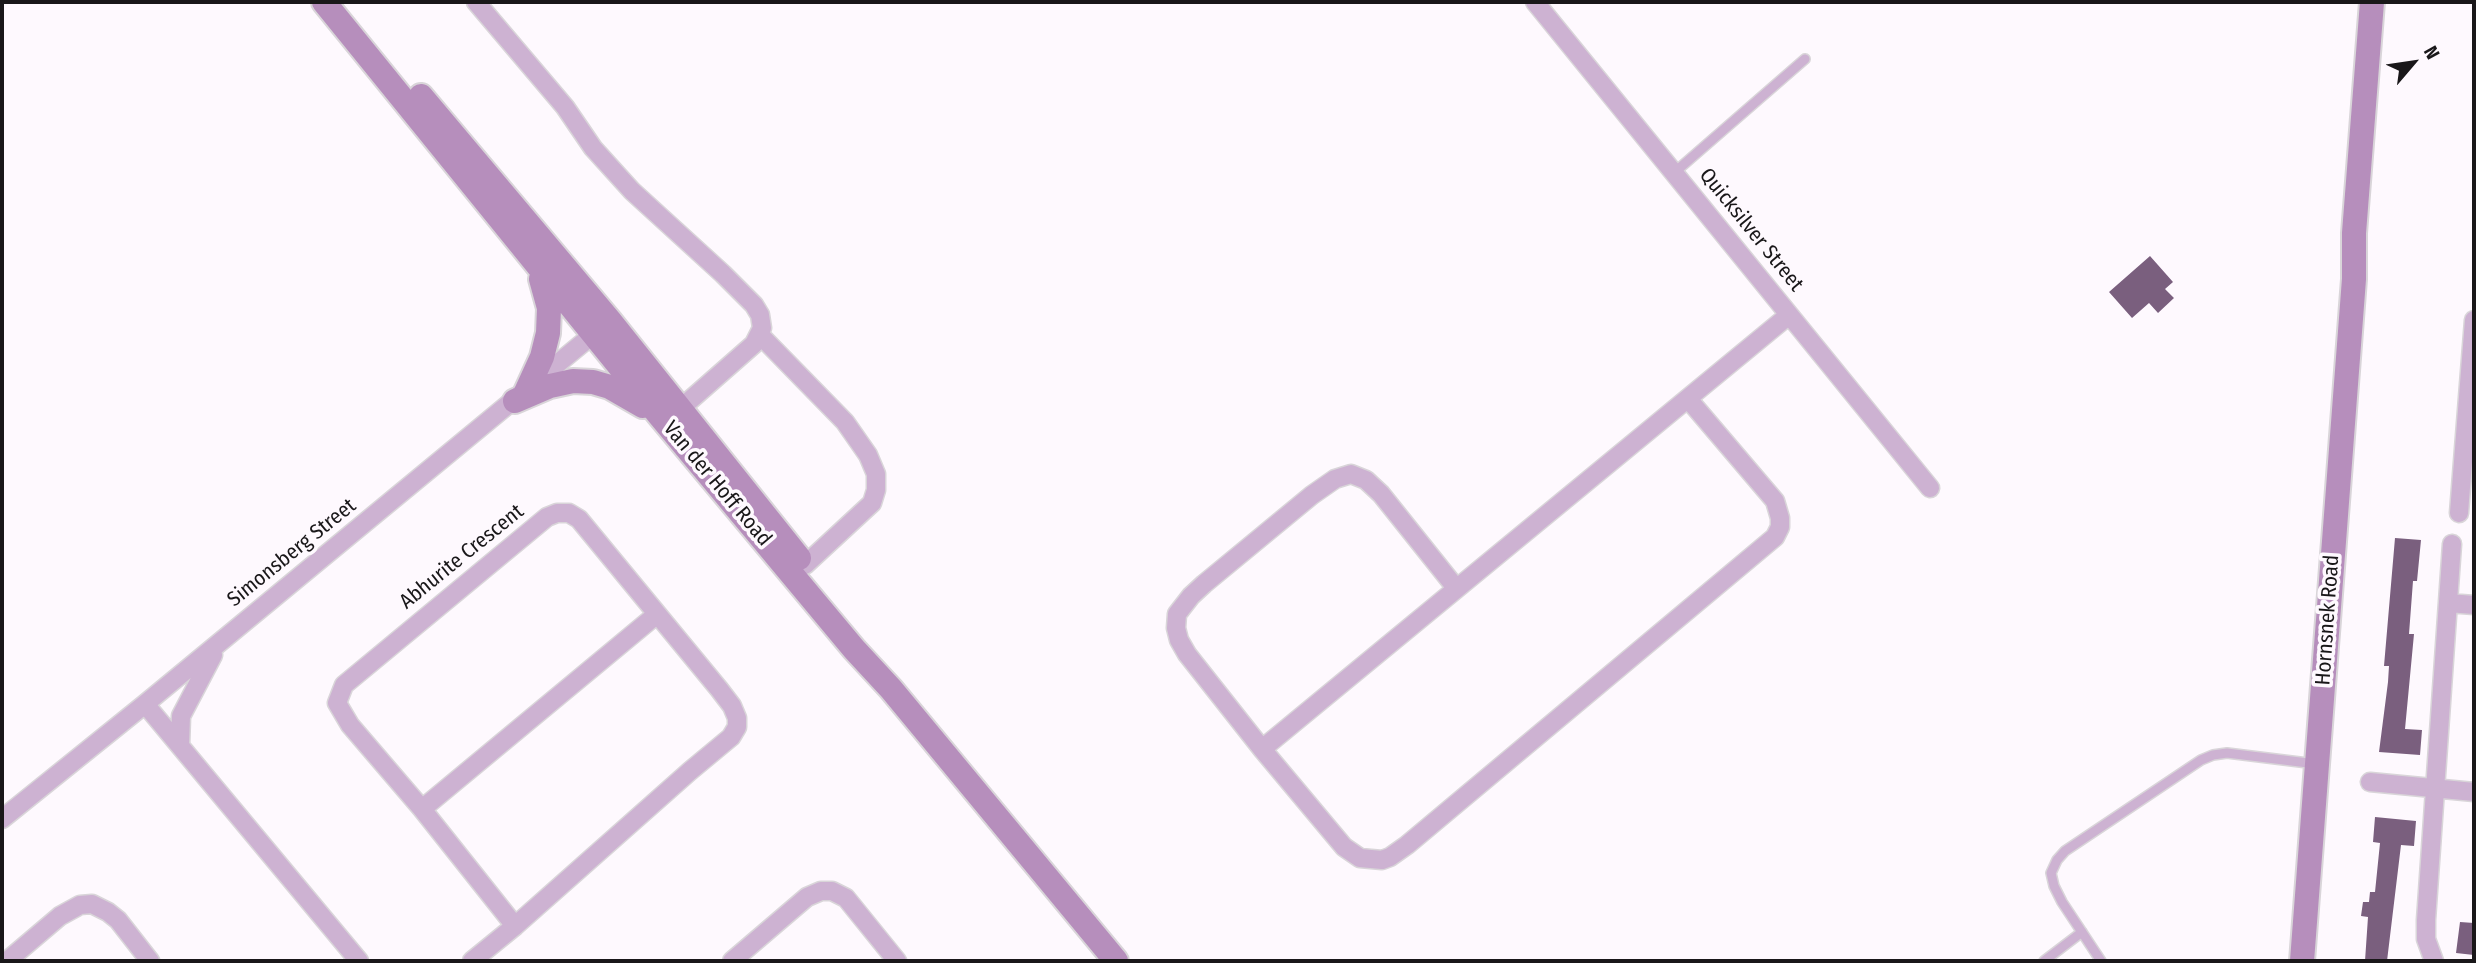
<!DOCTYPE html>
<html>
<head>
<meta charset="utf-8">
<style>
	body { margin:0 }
	#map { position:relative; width:2476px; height:963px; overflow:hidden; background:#fef9fe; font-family:"Fira Sans Condensed",sans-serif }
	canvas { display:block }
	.frame { position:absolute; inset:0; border:4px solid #191719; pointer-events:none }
	.north { position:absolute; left:2378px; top:28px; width:70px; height:70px; -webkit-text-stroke:5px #fef9fe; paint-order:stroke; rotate:61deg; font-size:19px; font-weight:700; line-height:28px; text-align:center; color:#191719 }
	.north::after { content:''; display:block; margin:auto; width:24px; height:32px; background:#191719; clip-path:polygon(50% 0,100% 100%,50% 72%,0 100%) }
</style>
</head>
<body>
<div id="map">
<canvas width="2476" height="963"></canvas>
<div class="frame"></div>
<div class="north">N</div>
</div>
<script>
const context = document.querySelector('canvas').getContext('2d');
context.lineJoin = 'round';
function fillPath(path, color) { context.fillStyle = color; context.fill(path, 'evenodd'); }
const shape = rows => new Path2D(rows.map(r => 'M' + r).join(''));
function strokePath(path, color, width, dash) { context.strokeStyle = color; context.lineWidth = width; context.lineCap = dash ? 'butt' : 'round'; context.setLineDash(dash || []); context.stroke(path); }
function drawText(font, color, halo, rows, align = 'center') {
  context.font = font + ' "Fira Sans Condensed",sans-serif'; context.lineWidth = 7; context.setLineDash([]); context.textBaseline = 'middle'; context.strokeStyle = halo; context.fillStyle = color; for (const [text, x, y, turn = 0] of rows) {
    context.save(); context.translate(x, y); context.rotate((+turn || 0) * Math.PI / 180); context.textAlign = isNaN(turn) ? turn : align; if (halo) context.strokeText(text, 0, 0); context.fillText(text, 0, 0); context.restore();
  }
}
fillPath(shape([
	[2150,256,2173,282,2165,289,2174,298,2158,313,2149,303,2132,318,2109,292],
	[2395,538,2421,540,2417,581,2413,581,2409,634,2414,634,2405,729,2422,730,2420,755,2379,752,2388,682,2389,666,2384,666],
	[2375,817,2416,821,2414,846,2401,845,2387,961,2365,961,2368,917,2361,916,2363,902,2369,902,2370,892,2375,892,2380,843,2373,842],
	[2460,922,2474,923,2474,955,2456,953]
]), '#7a5f7e');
const lane = shape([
	[1675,172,1805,59],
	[2044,961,2082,932],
	[2101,961,2062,902,2054,886,2051,873,2057,860,2065,851,2201,760,2213,755,2227,753,2316,764]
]);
const street = shape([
	[476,2,565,107,593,148,632,191,723,274,754,305,760,315,762,328,754,344,680,409],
	[1535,2,1930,488],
	[760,335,845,422,868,455,876,474,876,490,872,503,805,565],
	[2459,513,2474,320],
	[1456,588,1381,494,1366,480,1351,474,1335,479,1312,495,1204,584,1191,596,1177,614,1176,628,1179,640,1187,654,1262,749,1344,847,1360,858,1382,860,1390,857,1407,845,1775,537,1780,527,1780,518,1775,501,1689,400],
	[2448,603,2474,605],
	[145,704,359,961],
	[180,746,181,716,213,655],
	[1262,749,1789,315],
	[2370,782,2474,792],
	[422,809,656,615],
	[2,819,145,704,602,327],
	[7,961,60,916,80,905,92,904,108,912,118,920,150,961],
	[472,961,515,926,690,771,731,737,737,727,737,718,732,706,719,689,579,519,569,513,557,513,547,517,344,685,337,703,350,725,422,809,515,926],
	[732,961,807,897,821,891,832,891,846,898,897,961],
	[2434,961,2426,939,2426,920,2452,544]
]);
const secondary = shape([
	[324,2,659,415,854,649,891,689,1116,961],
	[421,96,610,321,799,558],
	[526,392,542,357,548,333,549,308,541,279],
	[515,401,550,386,573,381,593,382,610,387,643,406],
	[2302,961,2354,279,2354,233,2372,2]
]);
strokePath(lane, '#d9d5d9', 12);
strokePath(street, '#d9d5d9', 21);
strokePath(secondary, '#d9d5d9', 28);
strokePath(lane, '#cdb2d2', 9);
strokePath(street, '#cdb2d2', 18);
strokePath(secondary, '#b68ebc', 24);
drawText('21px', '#191719', '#fef9fe', [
	["Quicksilver Street",1751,230,51],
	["Van der Hoff Road",717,484,50],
	["Simonsberg Street",292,553,-39],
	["Abhurite Crescent",462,557,-39],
	["Hornsnek Road",2328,620,-86]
]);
</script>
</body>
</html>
